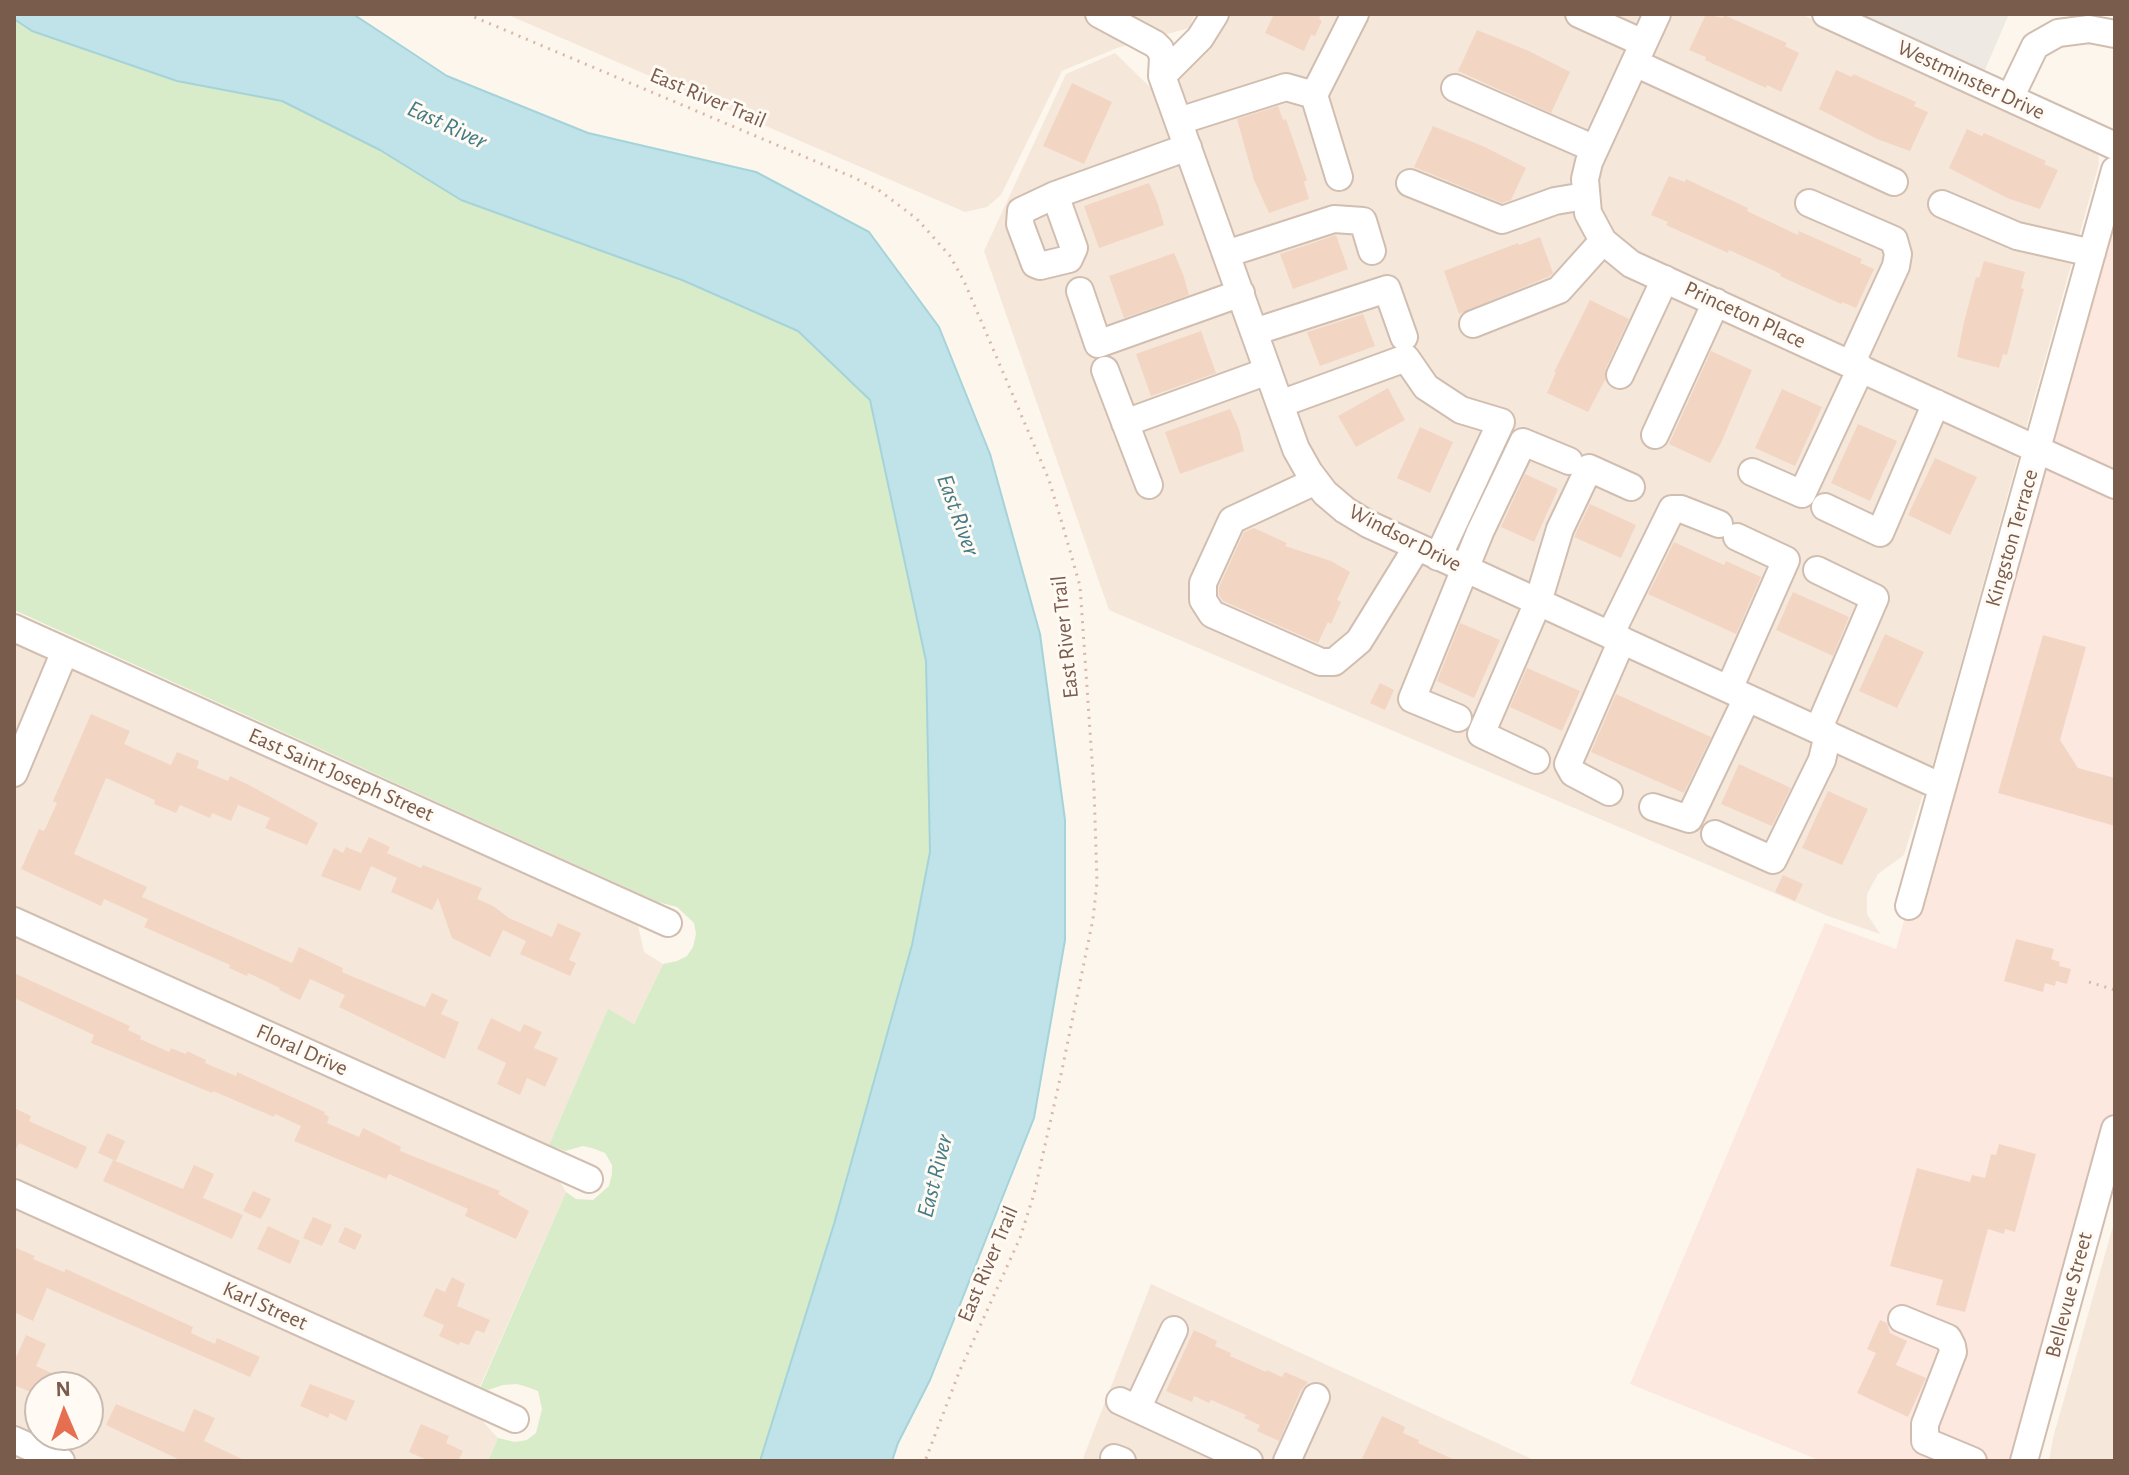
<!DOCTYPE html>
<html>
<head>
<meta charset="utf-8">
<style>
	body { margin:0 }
	#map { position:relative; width:2129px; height:1475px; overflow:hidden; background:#fdf6ec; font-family:"Alegreya Sans",sans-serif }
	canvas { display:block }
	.frame { position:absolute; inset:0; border:16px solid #7a5c4d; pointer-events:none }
	.north { position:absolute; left:24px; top:1371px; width:80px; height:80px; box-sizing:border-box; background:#fffaf3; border:2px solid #cabbb1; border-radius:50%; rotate:358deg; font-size:22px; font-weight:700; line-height:32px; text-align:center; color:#7a5c4d }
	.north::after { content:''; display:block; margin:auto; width:28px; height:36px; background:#e76f51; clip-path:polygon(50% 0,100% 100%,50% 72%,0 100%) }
</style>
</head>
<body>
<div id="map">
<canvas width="2129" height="1475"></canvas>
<div class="frame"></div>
<div class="north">N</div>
</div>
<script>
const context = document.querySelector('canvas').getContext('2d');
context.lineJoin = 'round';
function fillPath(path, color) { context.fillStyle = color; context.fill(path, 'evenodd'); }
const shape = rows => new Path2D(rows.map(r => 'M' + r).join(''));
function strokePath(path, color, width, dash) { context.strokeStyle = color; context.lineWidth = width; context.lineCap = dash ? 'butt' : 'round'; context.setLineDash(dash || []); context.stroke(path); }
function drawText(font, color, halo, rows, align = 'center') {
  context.font = font + ' "Alegreya Sans",sans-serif'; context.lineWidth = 6; context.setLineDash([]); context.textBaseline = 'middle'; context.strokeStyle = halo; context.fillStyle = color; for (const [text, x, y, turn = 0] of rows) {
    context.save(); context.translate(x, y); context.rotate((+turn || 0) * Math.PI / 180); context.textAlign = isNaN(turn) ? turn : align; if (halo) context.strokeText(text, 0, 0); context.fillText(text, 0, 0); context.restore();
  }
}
fillPath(shape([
	[506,14,1195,14,1189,28,1117,48,1062,71,1001,195,987,207,965,212],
	[1229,14,1801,14,2092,146,2098,151,2099,164,1939,743,1904,855,1878,874,1867,894,1867,914,1880,934,1828,916,1109,610,984,251,1066,74,1115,53,1152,89,1180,76,1199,58],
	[14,639,633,919,638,925,644,952,663,964,634,1024,608,1010,549,1145,541,1169,559,1180,566,1192,469,1411,476,1414,498,1438,488,1461,14,1461],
	[40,1387,88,1387,88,1435,40,1435],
	[2115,1219,2115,1461,2049,1461,2053,1438],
	[1151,1284,1536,1461,1082,1461]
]), '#f5e8da');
fillPath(shape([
	[2115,170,2115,1129,2024,1461,1821,1461,1630,1384,1825,923,1896,949]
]), '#fde8e0');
fillPath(shape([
	[1826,14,2009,14,1979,84]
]), '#efe9e4');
fillPath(shape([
	[14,19,32,31,177,81,282,101,381,150,461,200,682,280,798,331,870,400,926,661,930,852,912,945,834,1224,760,1461,488,1461,498,1438,515,1442,527,1440,536,1433,542,1409,538,1391,527,1387,517,1384,503,1385,488,1390,480,1388,566,1192,576,1199,593,1200,609,1186,612,1174,612,1165,605,1153,592,1148,583,1146,565,1151,549,1145,608,1009,634,1024,663,964,677,961,687,956,693,947,696,934,694,923,677,907,658,902,14,610]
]), '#d8ecc9');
const water = shape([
	[14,14,353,14,447,76,588,133,756,172,869,232,939,327,990,454,1040,634,1065,820,1065,940,1034,1118,930,1380,898,1443,892,1461,760,1461,834,1224,912,945,930,852,926,661,870,400,798,331,682,280,461,200,380,150,282,101,177,81,32,31,14,19,14,14]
]);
fillPath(water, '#bfe3e8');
strokePath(water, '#a5d3da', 2);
fillPath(shape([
	[1274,14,1321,14,1319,19,1322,21,1315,36,1311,35,1304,51,1265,33],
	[1706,14,1723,18,1724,15,1787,43,1785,46,1799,53,1781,92,1767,85,1766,88,1705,60,1706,57,1689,50],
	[1477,30,1529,51,1570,72,1551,113,1458,71],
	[1836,70,1852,77,1853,74,1916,102,1914,106,1928,112,1910,151,1877,139,1819,109],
	[1072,83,1112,102,1084,164,1043,146],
	[1278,106,1283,120,1286,119,1307,180,1304,182,1309,199,1269,213,1254,180,1237,119],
	[1433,126,1485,147,1526,168,1511,200,1502,203,1414,167],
	[1967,129,1982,136,1984,133,2046,161,2044,164,2058,170,2040,209,2007,198,1949,168],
	[1669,176,1685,182,1686,179,1748,208,1747,211,1798,235,1799,231,1862,259,1860,263,1874,269,1856,308,1842,302,1841,304,1780,276,1781,274,1764,266,1729,250,1728,253,1666,225,1668,222,1651,215],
	[1149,183,1158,204,1164,225,1099,248,1084,206],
	[1336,235,1348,269,1293,289,1280,254],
	[1540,237,1553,273,1550,276,1459,314,1444,271,1518,243,1519,245],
	[1174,253,1183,274,1189,295,1124,318,1109,276],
	[1984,261,2025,272,2021,288,2024,289,2007,355,2003,354,1999,368,1957,357,1964,322,1976,277,1979,278],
	[1590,300,1629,319,1606,368,1605,380,1588,412,1547,393,1556,372,1554,372],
	[1363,314,1375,346,1320,366,1307,332],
	[1201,331,1216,373,1151,396,1136,354],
	[1711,351,1752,370,1721,443,1710,463,1669,444],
	[1388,388,1405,420,1356,447,1338,416],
	[1782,389,1822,407,1795,466,1755,448],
	[1230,409,1239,429,1244,451,1180,474,1165,432],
	[1858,424,1897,441,1870,501,1831,483],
	[1420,427,1453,442,1430,493,1397,478],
	[1935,458,1977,477,1950,535,1908,515],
	[1525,474,1558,489,1534,542,1501,527],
	[1590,504,1636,525,1621,558,1574,537],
	[1254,528,1287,543,1285,546,1331,561,1350,572,1337,600,1341,602,1331,624,1328,622,1318,643,1223,601,1219,595,1219,587,1244,532],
	[1674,542,1724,565,1726,561,1761,577,1736,634,1648,594],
	[1793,592,1849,617,1833,656,1776,630],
	[1460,623,1500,640,1474,698,1437,681],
	[1885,634,1924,652,1897,708,1859,691],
	[2043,635,2086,647,2060,740,2078,768,2115,778,2115,826,1998,793],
	[1527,668,1580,691,1562,731,1510,707],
	[1380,683,1394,690,1385,710,1370,703],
	[1616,694,1711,737,1684,793,1591,752],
	[91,714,130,731,124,744,171,765,177,752,199,761,197,768,228,781,230,776,249,785,318,823,307,845,265,828,270,818,238,805,231,821,212,813,210,818,180,805,176,813,154,804,155,800,106,778,74,854,147,887,142,897,292,963,299,947,343,968,342,972,425,1007,432,993,448,1000,441,1014,459,1022,445,1059,339,1007,345,995,310,979,300,1000,279,990,280,988,248,973,247,976,229,968,230,965,144,927,148,919,104,899,101,906,21,869,39,829,44,831,57,803,53,801],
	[1739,764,1791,788,1772,826,1721,804],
	[1828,791,1868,809,1842,865,1802,848],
	[369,837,390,847,387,853,421,868,423,865,482,888,477,899,493,906,509,918,552,937,558,923,581,933,569,960,576,963,570,976,520,954,526,941,503,930,490,957,452,938,438,898,432,910,391,892,397,878,371,866,360,891,321,876,334,848,343,853,346,847,361,853],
	[1783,875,1803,884,1795,901,1775,892],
	[2016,939,2054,949,2051,959,2060,962,2059,966,2071,969,2067,984,2056,981,2055,986,2045,983,2043,992,2004,981],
	[14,973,130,1026,128,1030,141,1036,140,1039,169,1052,171,1048,186,1054,187,1051,206,1060,205,1063,236,1076,237,1072,325,1112,324,1114,329,1117,327,1123,359,1137,363,1128,401,1147,400,1151,500,1191,498,1194,529,1211,516,1239,465,1216,468,1209,389,1174,386,1179,294,1141,301,1126,275,1114,274,1117,213,1091,212,1093,91,1043,94,1035,14,998],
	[491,1018,520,1032,524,1024,542,1032,534,1048,558,1058,545,1087,527,1078,520,1095,497,1084,506,1063,477,1049],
	[14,1108,31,1116,29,1121,87,1147,77,1169,19,1143,14,1153],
	[107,1133,125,1141,116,1161,98,1153],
	[1999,1144,2036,1154,2015,1232,2005,1229,2004,1234,1988,1229,1965,1312,1936,1305,1943,1280,1890,1266,1917,1168,1970,1182,1972,1175,1985,1178,1991,1154,1996,1155],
	[113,1160,183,1189,194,1165,214,1174,203,1198,243,1215,232,1239,103,1181],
	[253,1191,271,1199,261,1219,243,1211],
	[313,1217,332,1225,322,1246,303,1238],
	[268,1226,300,1241,290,1264,257,1249],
	[345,1227,362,1235,355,1250,338,1242],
	[14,1247,35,1256,33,1259,64,1272,66,1269,193,1327,191,1333,215,1344,217,1338,260,1357,250,1377,47,1288,33,1321,14,1312],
	[452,1277,465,1284,457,1306,490,1320,484,1333,476,1330,469,1345,460,1342,459,1345,439,1336,444,1325,423,1316,436,1288,445,1292],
	[1880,1320,1887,1323,1890,1333,1907,1341,1896,1365,1926,1378,1908,1417,1857,1393,1876,1353,1867,1349],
	[1194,1330,1217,1341,1215,1346,1231,1353,1230,1356,1266,1372,1267,1370,1282,1377,1285,1372,1308,1382,1301,1390,1279,1441,1257,1431,1260,1425,1244,1418,1246,1415,1211,1400,1209,1403,1194,1396,1192,1402,1166,1391],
	[26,1335,46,1344,36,1366,82,1387,40,1387,40,1396,14,1385,14,1362],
	[310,1384,355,1401,346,1421,330,1413,328,1418,300,1406],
	[116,1404,184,1432,194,1409,215,1418,204,1441,246,1461,182,1461,106,1425],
	[1382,1416,1405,1427,1403,1433,1419,1440,1418,1443,1457,1461,1361,1461],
	[421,1424,449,1436,446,1443,463,1451,458,1461,429,1461,409,1452]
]), '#f3d5c3');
const minor = shape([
	[1099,14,1155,44,1160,49,1163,57,1162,76,1296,449,1309,472,1325,493,1345,510,1368,524,1942,787],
	[1579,14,1643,43],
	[1657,14,1589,162,1585,179,1588,213,1603,241,1631,264,2115,485],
	[1826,14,2115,146],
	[1635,63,1894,182],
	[1162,76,1200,38,1215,14],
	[1455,88,1595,149],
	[2010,98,2035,46,2058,33,2089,29,2115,34],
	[1179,121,1286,87,1314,95],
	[1339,177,1314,95,1355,14],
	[1410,183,1502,220,1555,201,1585,196],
	[1055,195,1074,248,1069,259,1040,266,1035,264,1020,224,1021,211,1055,195,1188,147],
	[1809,203,1894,240,1898,254,1896,266,1851,364],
	[1942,204,2017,236,2092,253],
	[1226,254,1334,219,1363,221,1372,251],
	[1080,291,1098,344,1241,293],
	[1473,324,1559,290,1603,241],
	[1254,332,1387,289,1404,337],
	[1105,370,1149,485],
	[1620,375,1665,279],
	[1280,404,1406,358,1426,387,1461,410,1501,422,1438,557],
	[1125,423,1268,371],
	[1655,435,1716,302],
	[1752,472,1802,494,1861,368],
	[1316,481,1232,520,1203,583,1203,600,1212,614,1321,662,1334,662,1359,641,1417,547],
	[1825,507,1880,533,1936,403],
	[1817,570,1875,598,1818,730],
	[14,628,668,923],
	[1610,635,1672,509,1681,509,1719,524],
	[1729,689,1786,560,1737,537],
	[1458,718,1412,699,1480,532,1523,442,1569,461],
	[1536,760,1481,734,1538,602,1560,529,1589,468,1631,487],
	[14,773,65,651],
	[1609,792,1573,773,1568,764,1622,640],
	[1653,807,1689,819,1747,698],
	[1715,834,1773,860,1822,760,1828,734],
	[1909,906,2115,170],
	[14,921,589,1179],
	[14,1193,515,1419],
	[1902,1319,1948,1338,1952,1346,1953,1352,1925,1424,1925,1441,1973,1461],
	[1120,1401,1249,1461],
	[1137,1409,1174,1330],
	[14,1440,61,1461],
	[1114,1458,1122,1461],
	[1287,1461,1316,1397],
	[2024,1461,2115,1129]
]);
strokePath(minor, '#d1beb0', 30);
strokePath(shape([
	[467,14,855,178,880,191,917,219,950,256,964,281,1049,480,1062,523,1080,586,1094,789,1097,882,1093,919,1062,1070,1034,1194,1020,1238,960,1370,925,1461],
	[2089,982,2115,990]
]), '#d9b8a5', 3, [2, 6]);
strokePath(minor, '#fff', 26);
drawText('22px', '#7a5c4d', '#fffaf3', [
	["Westminster Drive",1971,80,25],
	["East River Trail",708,98,23],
	["Princeton Place",1745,315,25],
	["Windsor Drive",1405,538,27],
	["Kingston Terrace",2012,538,-74],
	["East River Trail",1065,637,-96],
	["East Saint Joseph Street",341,775,24],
	["Floral Drive",302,1050,24],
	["East River Trail",988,1264,-67],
	["Bellevue Street",2069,1295,-75],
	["Karl Street",265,1306,24]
]);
drawText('italic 24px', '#437c86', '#fffaf3', [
	["East River",447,125,25],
	["East River",958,515,70],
	["East River",935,1176,-76]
]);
</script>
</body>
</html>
